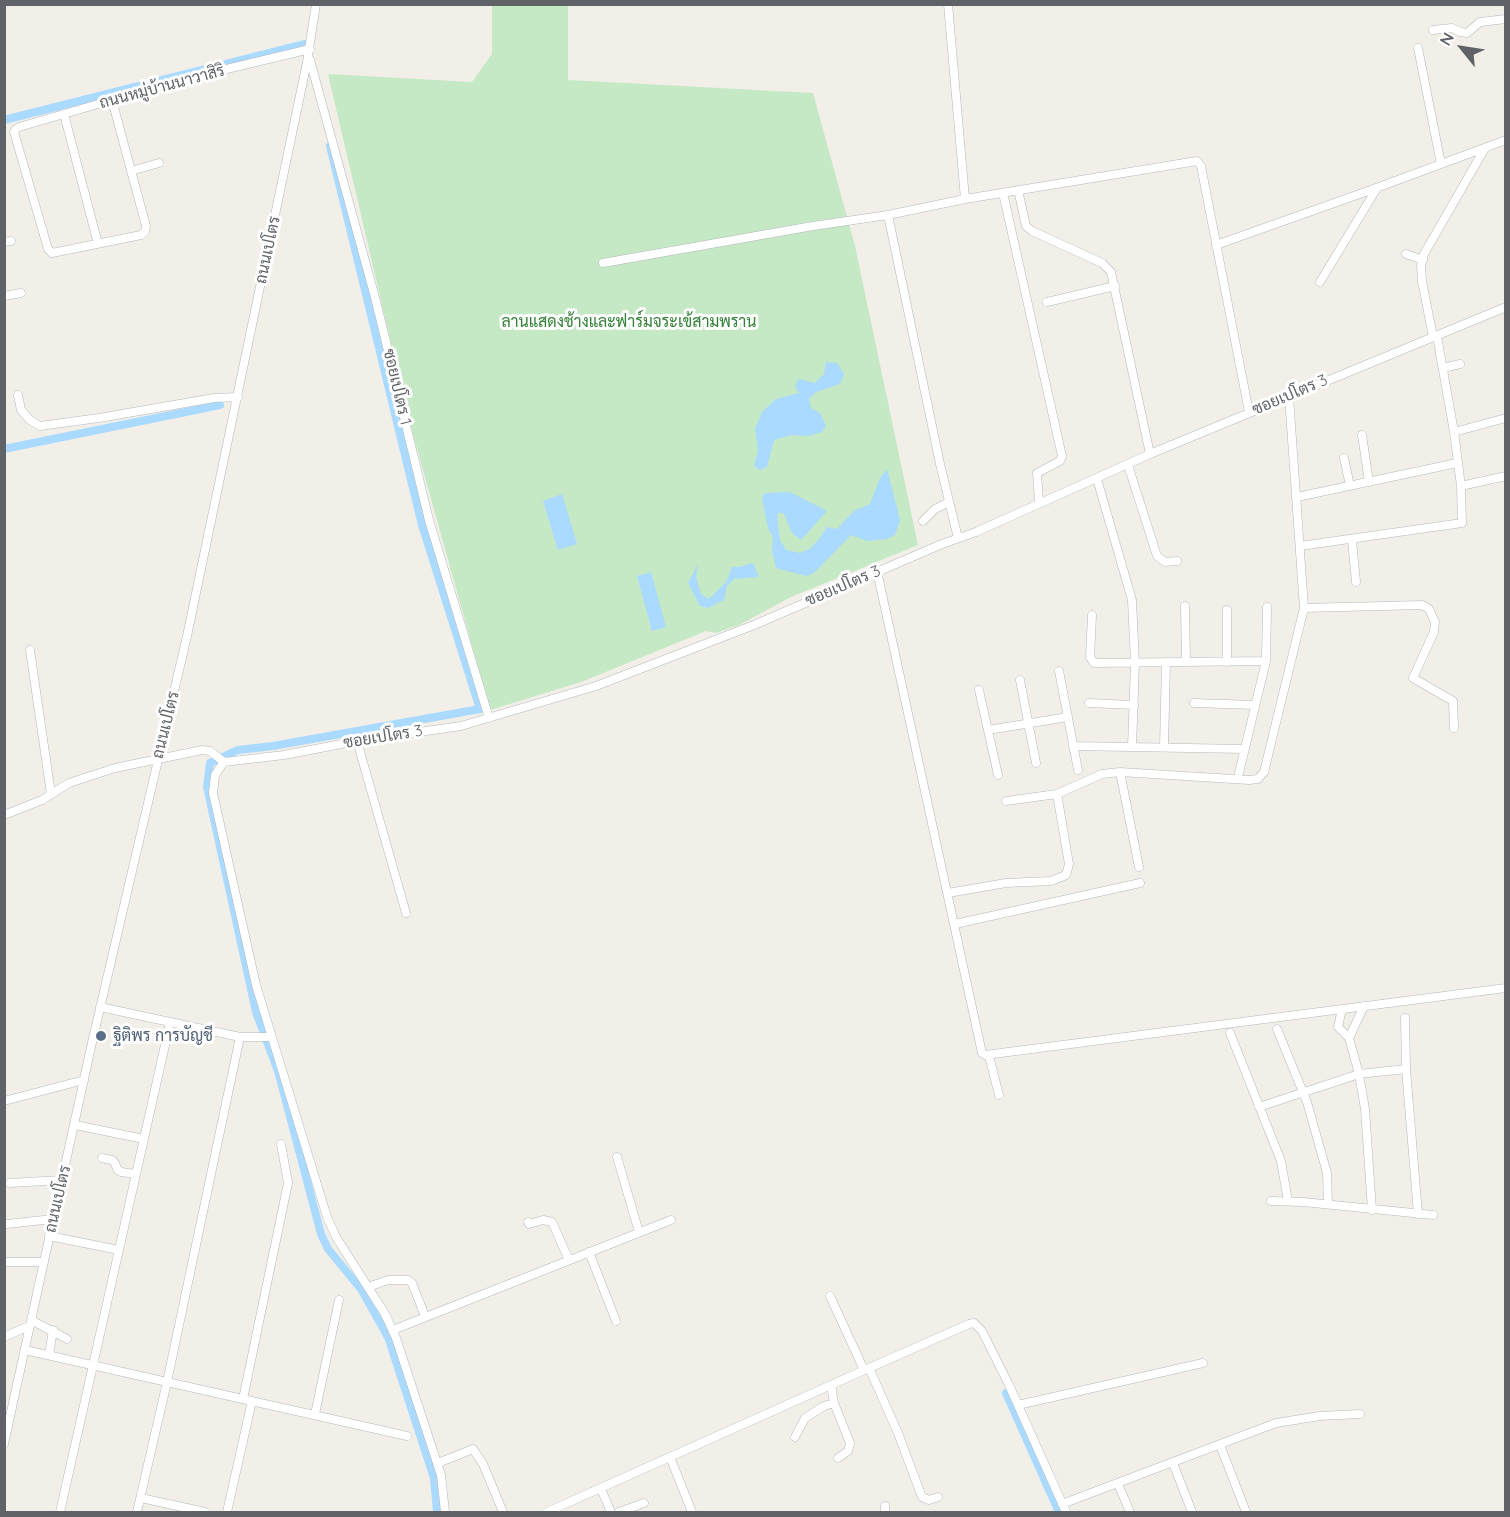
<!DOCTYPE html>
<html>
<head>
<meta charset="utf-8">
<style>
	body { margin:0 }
	#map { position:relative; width:1510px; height:1517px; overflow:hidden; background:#f1efe8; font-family:Quicksand,sans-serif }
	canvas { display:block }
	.frame { position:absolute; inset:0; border:6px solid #5f6368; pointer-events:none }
	.north { position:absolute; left:1432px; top:18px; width:60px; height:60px; -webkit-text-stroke:4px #fff; paint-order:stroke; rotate:300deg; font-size:16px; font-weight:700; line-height:24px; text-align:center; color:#5f6368 }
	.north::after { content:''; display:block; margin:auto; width:21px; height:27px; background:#5f6368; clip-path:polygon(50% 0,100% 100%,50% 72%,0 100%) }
</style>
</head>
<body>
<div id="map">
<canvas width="1510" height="1517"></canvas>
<div class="frame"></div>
<div class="north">N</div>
</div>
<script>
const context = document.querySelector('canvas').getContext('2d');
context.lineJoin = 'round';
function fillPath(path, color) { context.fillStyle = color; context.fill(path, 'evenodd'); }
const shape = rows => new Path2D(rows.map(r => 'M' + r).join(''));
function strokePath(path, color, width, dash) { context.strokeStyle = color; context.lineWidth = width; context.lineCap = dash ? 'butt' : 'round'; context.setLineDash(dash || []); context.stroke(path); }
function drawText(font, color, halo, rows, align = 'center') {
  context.font = font + ' Quicksand,Sarabun,sans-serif'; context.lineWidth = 6; context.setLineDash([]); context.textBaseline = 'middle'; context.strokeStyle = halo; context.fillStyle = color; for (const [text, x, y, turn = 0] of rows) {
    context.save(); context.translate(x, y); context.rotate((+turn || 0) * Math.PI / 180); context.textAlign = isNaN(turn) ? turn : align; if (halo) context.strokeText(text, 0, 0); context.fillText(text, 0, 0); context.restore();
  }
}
fillPath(shape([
	[568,4,568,80,813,93,855,246,918,545,791,597,739,625,716,633,706,631,581,682,490,710,409,420,328,74,472,82,492,54,492,5]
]), '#c5e8c5');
fillPath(shape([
	[826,362,837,363,844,374,840,384,816,392,809,399,811,408,820,413,826,426,822,432,809,436,792,435,774,440,767,467,760,470,754,466,758,450,755,429,762,412,776,399,799,393,795,386,799,379,815,383,824,374],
	[887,469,900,520,895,535,887,539,868,541,851,535,814,573,806,576,776,568,772,550,773,537,768,528,762,499,764,493,790,492,827,511,801,540,792,533,784,514,779,512,777,517,780,540,786,550,800,553,811,548,820,538,827,527,837,529,854,511,870,504,880,478],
	[562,494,577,544,558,550,543,501],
	[753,563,759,577,734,579,727,586,724,600,708,608,700,606,688,583,698,564,696,577,701,594,709,599,726,582,732,567,740,567],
	[651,572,666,627,652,631,637,576]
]), '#aadaff');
strokePath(shape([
	[4,120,305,44,308,55],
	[330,146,422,525,480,709,273,746,238,750,210,763,207,787,256,1012,278,1071,321,1234,328,1249,361,1289,388,1337,434,1478,437,1512],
	[4,449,220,405],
	[1006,1393,1059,1512]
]), '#aadaff', 8);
const minor = shape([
	[948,4,965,199],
	[1433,30,1452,28,1461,32,1467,33,1480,22,1506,19],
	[1418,48,1441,164],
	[310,60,376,301,429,520,489,718],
	[112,100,146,226,145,232,141,235,52,253,48,249,14,132,16,129,19,127,112,100,185,79,310,49],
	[64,114,98,244],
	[131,171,159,163],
	[1018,190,1026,226,1032,231,1102,263,1111,272,1150,454],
	[1003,193,1062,456,1060,461,1037,473,1039,502],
	[888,215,940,464,958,538],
	[4,242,11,241],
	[1216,245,1368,191,1506,140],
	[1406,254,1423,260],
	[603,263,813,226,888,215,965,199,1197,161,1201,166,1249,412],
	[1320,282,1377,188],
	[4,296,21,293],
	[1047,302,1115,286],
	[1433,337,1422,281,1421,265,1424,254,1485,148],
	[1443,368,1460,364],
	[18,395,21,410,30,420,40,426,99,418,214,398,238,397],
	[1454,432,1506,418],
	[1362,435,1369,482],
	[1344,458,1350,486],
	[1128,465,1157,556,1165,562,1177,561],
	[1097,479,1132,600,1135,663,1132,747],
	[1461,486,1506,476],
	[1297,497,1457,463],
	[923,521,935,509,949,502],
	[1352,540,1356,582],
	[1300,546,1462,523,1461,486,1454,432,1437,336],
	[877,571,982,1053,985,1055,1506,988],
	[1185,606,1186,662],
	[1304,608,1422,605,1429,609,1435,622,1434,632,1413,678,1453,701,1454,728],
	[1227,610,1227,662],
	[1092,615,1090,657,1094,663,1266,661,1267,607],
	[30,650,51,794],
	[1059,671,1078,770],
	[1020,680,1036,763],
	[979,690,998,775],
	[1089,703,1134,705],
	[1194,703,1255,705],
	[988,730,1068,717],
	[357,741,406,913],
	[1073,746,1245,749],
	[1164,747,1166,662],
	[224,762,215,775,213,793,256,985,327,1217,336,1237,385,1314,396,1338,441,1475,445,1512],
	[1120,772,1139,867],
	[1239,773,1266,661],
	[1006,801,1057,794,1102,774,1120,772,1249,780,1258,779,1264,772,1304,608,1289,397],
	[4,815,42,800,69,783,115,768,202,750,210,751,224,762,284,755,357,741,461,726,596,686,754,625,942,544,976,532,1150,454,1506,307],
	[948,893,1006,883,1051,881,1066,875,1069,864,1057,794],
	[955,924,1140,883],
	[1364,1006,1349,1038,1359,1074,1365,1109,1372,1210],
	[100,1007,240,1037,272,1037],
	[1342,1009,1338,1027,1349,1038],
	[1405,1018,1406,1069,1418,1214],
	[1277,1029,1307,1102,1327,1173,1328,1204],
	[1230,1033,1281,1161,1288,1201],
	[989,1056,999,1095],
	[4,1101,84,1080],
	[1259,1107,1359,1074,1406,1069],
	[75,1125,144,1139],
	[617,1157,639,1232],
	[102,1158,112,1160,115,1163,117,1169,121,1172,136,1174],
	[10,1183,62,1180],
	[1271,1201,1303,1202,1433,1215],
	[528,1222,529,1224,543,1220,552,1222,569,1260],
	[7,1224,53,1219],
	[49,1236,119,1250],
	[589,1252,616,1321],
	[4,1262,44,1262],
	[368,1287,388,1280,408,1280,412,1283,425,1316],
	[830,1296,864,1370],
	[31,1320,67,1339],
	[393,1330,671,1220],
	[4,1337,29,1326],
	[25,1350,407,1436],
	[49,1355,53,1330],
	[869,1368,898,1433,922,1497,929,1500,938,1497],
	[243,1399,288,1183,281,1144],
	[834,1403,850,1443,848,1451,838,1458],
	[1018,1405,1203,1363],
	[315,1414,339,1300],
	[795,1437,805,1418,824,1406,834,1403,831,1385],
	[4,1444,91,1047,187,636,307,62,316,4],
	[1220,1445,1246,1512],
	[670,1457,692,1512],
	[438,1463,473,1449,483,1464,503,1512],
	[1173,1463,1192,1512],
	[1118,1484,1130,1512],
	[601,1489,611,1512],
	[141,1498,205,1512],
	[1062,1504,1276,1423,1320,1416,1360,1414],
	[885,1506,885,1512],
	[60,1512,170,1023],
	[137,1512,167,1382,240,1037],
	[227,1512,252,1401],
	[547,1512,869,1368,969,1324,974,1323,982,1331,1009,1385,1066,1512],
	[619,1512,644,1503]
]);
strokePath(minor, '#b5b8bc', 9);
strokePath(minor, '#fff', 8);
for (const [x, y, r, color] of [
	[101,1036,6,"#5c6f8a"]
]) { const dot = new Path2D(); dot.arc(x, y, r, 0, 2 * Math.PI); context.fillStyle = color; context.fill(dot); strokePath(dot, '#fff', 2); }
drawText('16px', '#5f6368', '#fff', [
	["ถนนหมู่บ้านนาวาสิริ",162,87,-15],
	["ถนนเปโตร",268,250,-78],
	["ซอยเปโตร 1",397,387,77],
	["ซอยเปโตร 3",1290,395,-23],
	["ซอยเปโตร 3",843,586,-23],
	["ถนนเปโตร",166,725,-76],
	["ซอยเปโตร 3",383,737,-9],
	["ถนนเปโตร",58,1199,-77]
]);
drawText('16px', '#348238', '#fff', [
	["ลานแสดงช้างและฟาร์มจระเข้สามพราน",629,322]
]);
drawText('16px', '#4e5e75', '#fff', [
	["ฐิติพร การบัญชี",113,1036]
], 'left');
</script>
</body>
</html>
